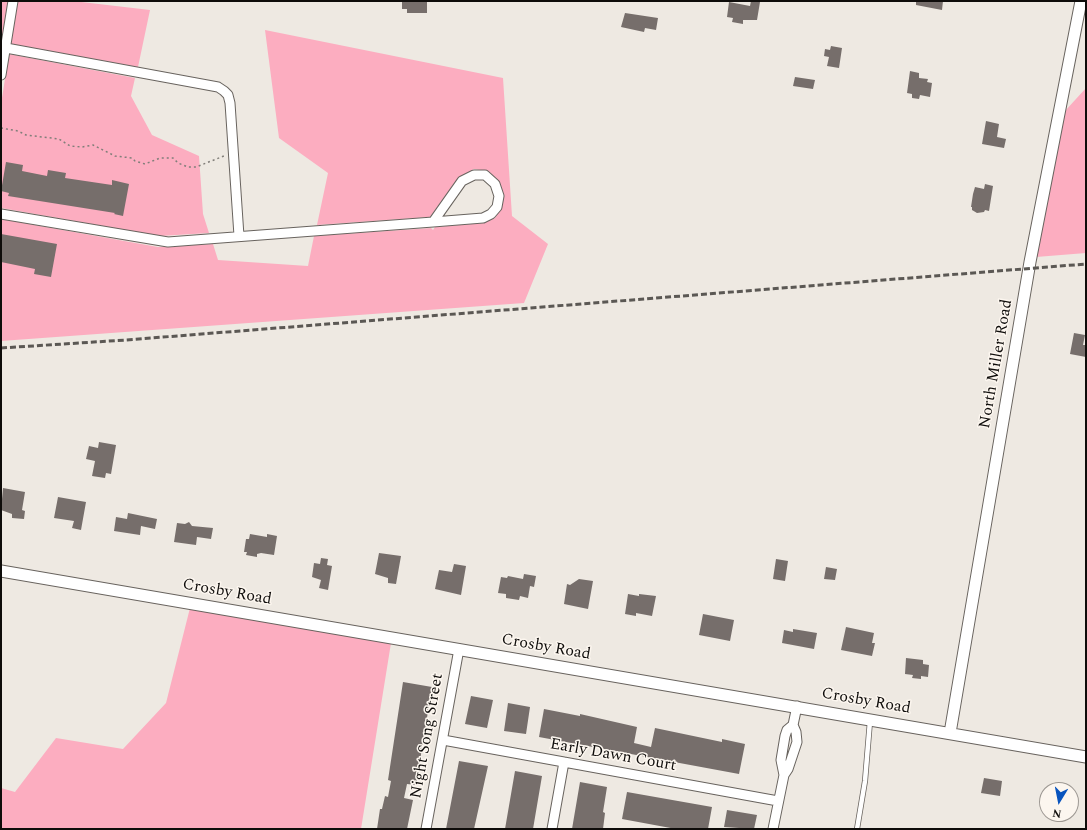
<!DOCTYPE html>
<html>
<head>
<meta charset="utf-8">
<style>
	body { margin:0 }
	#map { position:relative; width:1087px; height:830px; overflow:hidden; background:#eee9e2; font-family:Spectral,serif }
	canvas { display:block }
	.frame { position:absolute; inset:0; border:2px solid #0e0c0a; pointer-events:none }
	.north { position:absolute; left:1039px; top:782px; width:40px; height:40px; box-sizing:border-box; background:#fcf6ef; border:1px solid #9d9893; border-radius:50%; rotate:190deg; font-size:11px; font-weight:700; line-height:16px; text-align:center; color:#0e0c0a }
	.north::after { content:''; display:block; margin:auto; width:14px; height:18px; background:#0954be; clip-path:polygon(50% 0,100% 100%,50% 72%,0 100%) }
</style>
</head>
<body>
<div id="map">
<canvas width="1087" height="830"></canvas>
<div class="frame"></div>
<div class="north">N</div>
</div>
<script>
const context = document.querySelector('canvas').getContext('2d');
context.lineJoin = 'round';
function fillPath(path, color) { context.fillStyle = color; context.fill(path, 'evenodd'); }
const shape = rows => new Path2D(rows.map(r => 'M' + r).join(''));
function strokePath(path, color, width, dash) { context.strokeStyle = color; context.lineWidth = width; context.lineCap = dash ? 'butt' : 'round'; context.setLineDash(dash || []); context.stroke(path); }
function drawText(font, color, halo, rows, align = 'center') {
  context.font = font + ' Spectral,serif'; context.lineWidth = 3; context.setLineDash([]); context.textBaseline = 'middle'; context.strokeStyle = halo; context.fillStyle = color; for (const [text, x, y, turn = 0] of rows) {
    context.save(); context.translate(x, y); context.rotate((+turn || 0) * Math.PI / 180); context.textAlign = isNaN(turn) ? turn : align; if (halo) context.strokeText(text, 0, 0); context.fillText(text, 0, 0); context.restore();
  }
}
fillPath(shape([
	[1,1,9,1,1,46],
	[18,1,73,1,150,10,138,67,11,44],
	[265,30,503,78,512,216,548,244,524,303,1,341,1,219,158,247,213,244,218,260,308,266,314,236,431,228,433,230,435,227,484,223,495,218,501,208,504,197,499,181,488,171,474,169,458,178,430,217,317,225,328,173,279,138],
	[9,54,135,78,131,96,152,135,199,156,203,214,209,233,160,236,1,208,1,104],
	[1086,88,1086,253,1036,257,1065,111],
	[190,608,391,643,361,829,1,829,1,788,15,792,56,738,123,749,166,703]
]), '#fcadc0');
fillPath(shape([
	[402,1,427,1,427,13,407,13,407,9,402,9],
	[751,1,760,2,757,20,743,20,743,24,732,22,733,18,727,17,729,2,750,6],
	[916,1,943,1,942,10,916,5],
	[625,13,658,18,656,30,645,28,644,32,621,27],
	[831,46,842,48,839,68,827,66,829,57,824,56,825,49,830,50],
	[910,71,919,73,919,78,928,79,927,82,932,83,930,97,920,95,919,99,912,98,912,94,907,93],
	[795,77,815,80,813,89,793,86],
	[986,121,999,124,997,137,1006,139,1004,148,982,144],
	[6,162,23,165,22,171,47,176,48,170,66,173,65,178,112,185,112,180,129,184,123,216,114,214,115,213,8,196,9,193,1,191],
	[985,184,993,186,989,211,985,210,984,212,977,213,972,210,972,207,971,207,973,194,975,187,984,189],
	[1,234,57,244,51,277,34,274,35,269,1,262],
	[1074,333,1085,335,1083,345,1086,345,1086,357,1070,354],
	[99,442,116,445,111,474,106,473,105,478,92,476,95,461,86,459,89,446,98,448],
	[3,488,25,492,22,510,25,511,24,519,12,518,12,514,1,510],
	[58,497,86,502,81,530,72,528,74,521,54,518],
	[128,513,157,519,155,529,141,526,140,535,114,531,116,517,127,519],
	[189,522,192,526,213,528,211,539,197,537,196,545,174,542,177,523,185,524],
	[250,534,267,537,267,534,277,536,274,555,261,553,257,554,257,557,246,555,247,552,244,552,246,539,249,539],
	[379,553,401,556,396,584,388,583,388,578,375,574],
	[321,558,328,559,327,565,332,566,328,590,319,588,321,580,312,577,314,563,320,564],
	[776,559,788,561,785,581,773,579],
	[454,564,466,566,461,595,435,589,439,570,452,572],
	[826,567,837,569,835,580,824,579],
	[524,574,536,576,534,587,530,586,528,598,520,596,519,600,506,598,506,594,498,593,501,577,507,578,508,576,523,579],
	[579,579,593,581,588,609,564,604,567,584,570,585],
	[628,594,639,596,639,594,656,596,652,616,636,613,636,616,625,614],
	[703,614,734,620,730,641,699,635],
	[846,627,874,633,872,643,875,643,872,656,841,650],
	[793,629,817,633,814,649,782,643,784,630,793,632],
	[906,658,923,660,923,664,929,665,928,677,921,676,921,679,912,678,913,675,905,674],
	[403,682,432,687,416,785,407,784,404,798,413,800,407,829,377,829,380,809,382,809,385,796,388,797,391,781,388,780],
	[471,696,493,700,487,728,465,724],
	[508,703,530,707,526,734,504,731],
	[544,709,580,716,580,714,637,727,634,743,651,747,655,728,722,742,722,739,745,744,739,774,539,737],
	[459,761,488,766,474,829,446,829],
	[515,771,542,776,533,829,505,829],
	[984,778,1002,781,1000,796,981,793],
	[580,782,607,787,603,812,605,813,603,829,572,829],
	[627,792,712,807,708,829,676,829,622,819],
	[727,810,757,815,754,829,724,827]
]), '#766e6b');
const service = shape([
	[857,829,865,781,870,721]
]);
const minor = shape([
	[6,48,218,87,224,91,228,95,230,103,239,236],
	[1,75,13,1],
	[1,214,168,242,433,222,483,218,491,214,497,207,499,196,495,184,485,175,474,175,462,181,433,222],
	[443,740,778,801],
	[784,775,781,760,785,736,787,730,793,725],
	[426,829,459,649],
	[552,829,564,762],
	[773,829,784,775,788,769,797,742,796,732,793,725,797,706]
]);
const tertiary = shape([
	[1,571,1086,757],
	[950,733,1030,262,1081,1]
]);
strokePath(service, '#68635e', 6);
strokePath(minor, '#68635e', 11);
strokePath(tertiary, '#68635e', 13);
strokePath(shape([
	[1,128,18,131,26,135,59,139,70,146,82,147,93,145,115,156,132,158,135,161,145,164,160,158,173,158,178,163,188,167,196,167,224,156]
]), '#817e79', 1.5, [2, 3]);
strokePath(service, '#fff', 4.5);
strokePath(minor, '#fff', 9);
strokePath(tertiary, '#fff', 11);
strokePath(shape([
	[1,348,126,340,1086,264]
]), '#5b5854', 3, [6, 3]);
drawText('16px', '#0e0c0a', '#fcf6ef', [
	["North Miller Road",997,364,-80],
	["Crosby Road",227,593,10],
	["Crosby Road",546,648,10],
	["Crosby Road",866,702,10],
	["Night Song Street",428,736,-80],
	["Early Dawn Court",613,756,10]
]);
</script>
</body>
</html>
